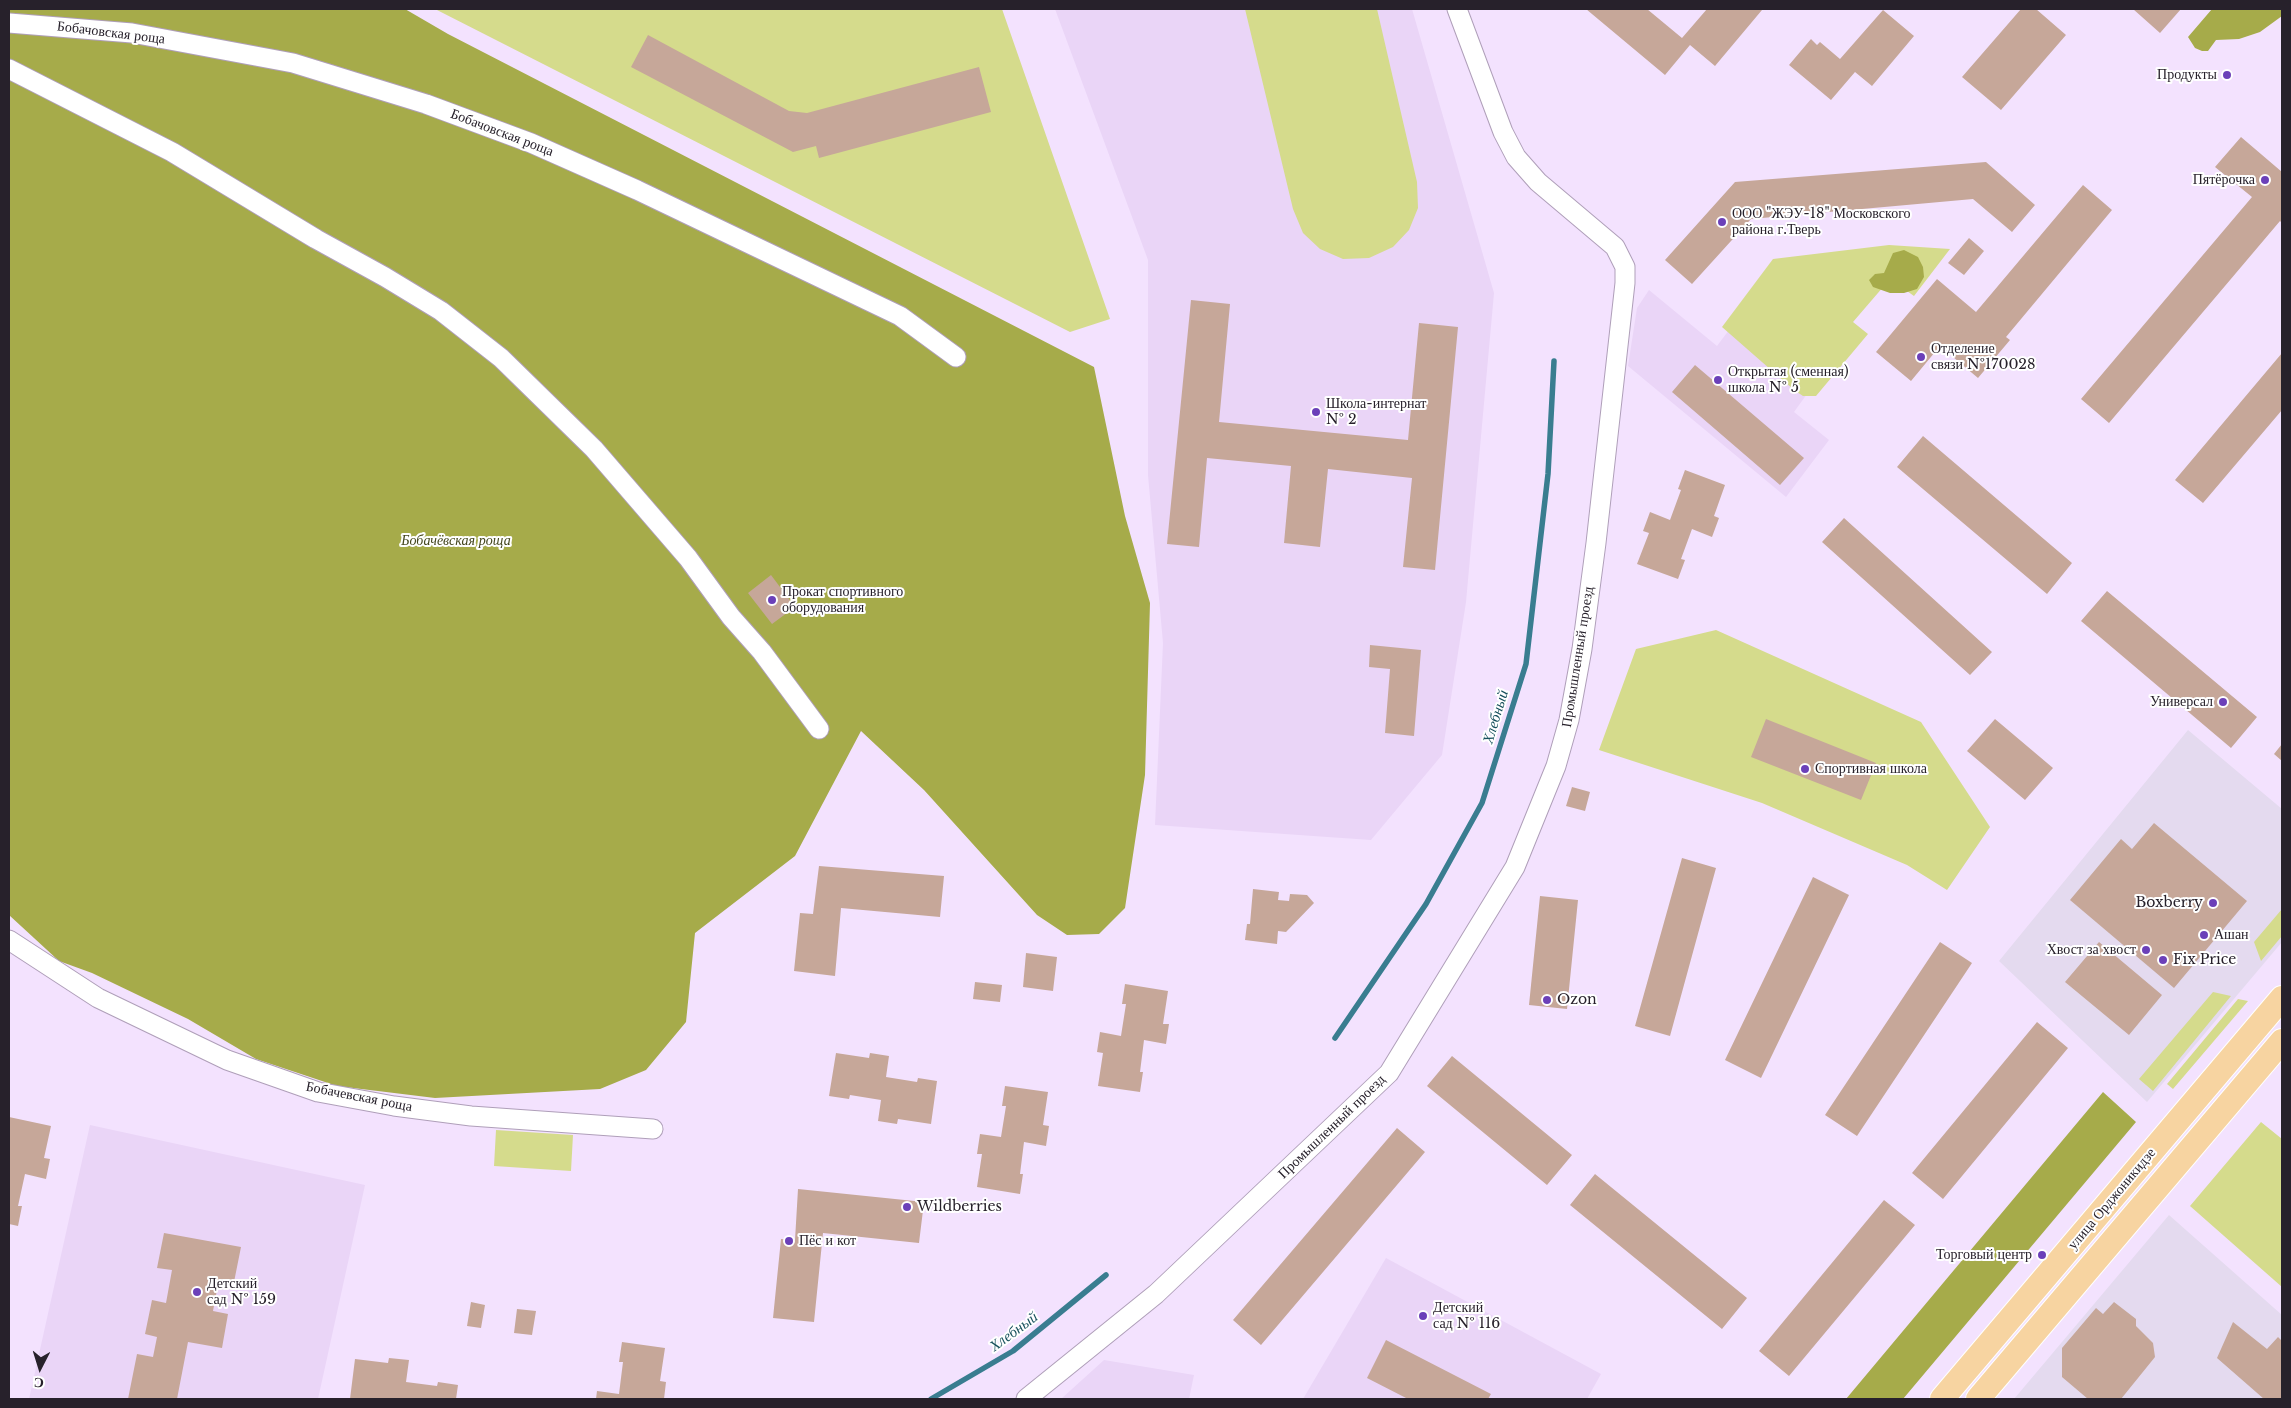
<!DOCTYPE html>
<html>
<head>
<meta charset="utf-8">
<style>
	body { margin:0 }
	#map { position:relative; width:2291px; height:1408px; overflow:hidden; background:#f3e2fe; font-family:"Libre Baskerville",serif }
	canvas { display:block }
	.frame { position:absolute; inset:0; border:10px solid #27212b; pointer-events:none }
	.north { position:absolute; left:15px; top:1343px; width:50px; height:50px; -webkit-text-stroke:4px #fff; paint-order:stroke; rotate:185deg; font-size:14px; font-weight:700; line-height:20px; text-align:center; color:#27212b }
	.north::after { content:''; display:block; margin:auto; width:18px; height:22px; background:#27212b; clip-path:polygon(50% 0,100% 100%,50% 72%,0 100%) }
</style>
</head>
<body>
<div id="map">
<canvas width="2291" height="1408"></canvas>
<div class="frame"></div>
<div class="north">С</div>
</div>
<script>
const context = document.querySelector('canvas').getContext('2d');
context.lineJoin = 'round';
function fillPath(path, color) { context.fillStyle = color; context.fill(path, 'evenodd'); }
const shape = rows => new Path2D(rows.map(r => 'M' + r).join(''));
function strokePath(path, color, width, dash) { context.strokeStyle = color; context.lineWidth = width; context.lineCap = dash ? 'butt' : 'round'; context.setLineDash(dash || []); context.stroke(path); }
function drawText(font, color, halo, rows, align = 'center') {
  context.font = font + ' "Libre Baskerville",serif'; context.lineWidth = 4; context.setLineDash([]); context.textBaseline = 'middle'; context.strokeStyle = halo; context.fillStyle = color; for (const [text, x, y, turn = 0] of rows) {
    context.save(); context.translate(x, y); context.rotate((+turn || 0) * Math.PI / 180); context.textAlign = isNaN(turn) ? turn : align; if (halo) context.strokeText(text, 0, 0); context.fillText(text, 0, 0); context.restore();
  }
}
fillPath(shape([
	[2188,730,2282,809,2282,942,2147,1102,1999,961],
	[2169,1215,2282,1315,2282,1399,2014,1399]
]), '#e4daef');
fillPath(shape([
	[1055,9,1412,9,1494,293,1466,602,1442,755,1371,840,1155,825,1163,643,1148,475,1148,260],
	[1649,290,1717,346,1729,330,1807,394,1794,412,1829,440,1786,497,1628,366,1637,308],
	[90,1125,365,1185,318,1399,29,1399],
	[1386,1258,1601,1374,1587,1399,1303,1399],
	[1104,1360,1194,1375,1189,1399,1061,1399]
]), '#ead5f7');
fillPath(shape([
	[435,9,1002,9,1110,319,1070,332],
	[1245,9,1377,9,1417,182,1418,208,1409,230,1393,247,1369,258,1343,259,1320,249,1303,233,1293,209],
	[1889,245,1950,249,1914,296,1890,279,1853,322,1868,334,1816,396,1803,396,1794,390,1722,327,1773,259],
	[1716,630,1921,722,1990,827,1947,890,1907,865,1762,803,1599,750,1636,649],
	[2282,909,2282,936,2261,961,2254,942],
	[2213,992,2231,996,2153,1091,2139,1079],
	[2238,999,2248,1001,2173,1089,2167,1084],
	[2261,1122,2282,1139,2282,1287,2190,1206],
	[496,1130,573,1135,571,1171,494,1166]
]), '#d5db8c');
fillPath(shape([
	[9,9,405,9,448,34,1094,367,1125,516,1150,603,1145,775,1125,908,1099,934,1067,935,1037,915,924,790,861,731,795,856,695,933,686,1022,646,1070,600,1089,435,1098,337,1086,256,1059,188,1019,92,973,59,961,9,915],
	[2212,9,2282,9,2282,16,2260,32,2239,39,2216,40,2208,51,2202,51,2195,48,2188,37],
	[1904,250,1918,257,1923,267,1924,277,1917,289,1904,293,1890,293,1873,287,1869,280,1875,274,1884,273,1893,253],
	[2103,1092,2136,1122,1903,1399,1846,1399]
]), '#a6ab4a');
strokePath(shape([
	[1335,1038,1426,904,1482,803,1526,664,1548,474,1554,361],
	[931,1399,1013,1351,1106,1275]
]), '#397d90', 5.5);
fillPath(shape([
	[1586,9,1647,9,1682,38,1707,9,1762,10,1715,66,1690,45,1665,75],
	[2021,9,2036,9,2066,35,2001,110,1962,77],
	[2133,9,2181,9,2160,33],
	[1883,10,1914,36,1872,86,1855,72,1831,100,1789,65,1811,39,1817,45,1820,42,1840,59],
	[648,35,789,111,807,113,979,67,991,112,819,158,816,146,793,152,631,67],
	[2241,137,2282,172,2282,223,2280,221,2109,423,2081,399,2252,197,2215,167],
	[1986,162,2035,205,2012,232,1973,199,1751,219,1692,284,1665,260,1735,182],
	[2083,185,2112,210,2006,337,2010,340,1978,378,1940,346,1911,381,1876,352,1937,279,1976,312],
	[1969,238,1984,251,1964,275,1948,263],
	[1191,300,1230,304,1219,422,1408,440,1419,323,1458,327,1435,570,1403,567,1412,478,1328,469,1320,547,1284,543,1291,466,1207,458,1199,547,1167,544],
	[2282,353,2282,410,2203,503,2175,480],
	[1695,365,1804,458,1780,485,1672,392],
	[1923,436,2072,563,2047,594,1897,467],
	[1685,470,1725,485,1714,516,1719,518,1712,537,1692,529,1681,559,1685,560,1678,579,1637,564,1649,533,1643,531,1650,512,1670,520,1681,490,1678,489],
	[1844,518,1992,652,1970,675,1822,542],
	[771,575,795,607,772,624,748,593],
	[2107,591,2257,717,2231,748,2081,621],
	[1370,645,1421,650,1414,736,1385,733,1390,669,1369,667],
	[1766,719,1876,763,1861,800,1751,757],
	[1995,719,2053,768,2025,800,1967,751],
	[2282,744,2282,761,2274,754],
	[1572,787,1590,792,1585,811,1566,806],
	[2154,823,2247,901,2174,988,2070,900,2121,839,2132,849],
	[1682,858,1716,868,1670,1036,1635,1026],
	[819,866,944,876,940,917,841,908,835,976,794,971,800,913,813,914],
	[1813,877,1849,895,1761,1078,1725,1060],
	[1253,889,1279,892,1278,900,1289,901,1290,894,1307,895,1314,903,1286,932,1278,931,1277,944,1245,940,1247,924,1250,924],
	[1540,896,1578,900,1567,1009,1529,1005],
	[1940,942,1972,963,1857,1136,1825,1115],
	[2099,942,2162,995,2129,1035,2065,982],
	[1026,953,1057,957,1053,991,1023,987],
	[975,982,1002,985,1000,1002,973,999],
	[1125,984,1168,991,1163,1024,1169,1024,1166,1044,1144,1040,1140,1072,1143,1072,1140,1092,1098,1086,1103,1053,1097,1052,1100,1032,1121,1036,1126,1004,1122,1004],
	[2037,1022,2068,1048,1943,1199,1912,1173],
	[836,1053,869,1058,870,1053,889,1056,886,1077,917,1082,918,1078,937,1081,931,1124,898,1119,897,1124,878,1121,881,1100,850,1095,849,1099,829,1096],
	[1452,1056,1572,1155,1547,1185,1427,1086],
	[1005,1086,1048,1092,1043,1125,1049,1126,1046,1146,1024,1142,1020,1174,1023,1174,1020,1194,977,1187,982,1154,977,1154,980,1134,1001,1137,1006,1106,1002,1106],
	[9,1117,51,1126,44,1158,50,1159,46,1179,25,1174,18,1206,22,1206,18,1226,9,1224],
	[1397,1128,1425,1152,1261,1345,1233,1320],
	[1595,1174,1747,1298,1722,1329,1570,1205],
	[798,1189,924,1202,919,1243,823,1233,814,1322,773,1318,781,1239,795,1240],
	[1884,1200,1915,1225,1789,1376,1759,1351],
	[164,1233,241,1247,234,1282,219,1279,213,1311,228,1314,222,1348,188,1342,177,1399,128,1399,137,1354,153,1357,157,1337,145,1334,152,1300,166,1303,172,1270,157,1268],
	[471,1302,485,1305,481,1328,467,1326],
	[2114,1302,2136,1319,2136,1326,2153,1343,2155,1357,2121,1399,2088,1399,2062,1377,2062,1348,2096,1308,2103,1314],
	[517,1309,536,1311,532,1335,514,1333],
	[2233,1322,2267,1349,2278,1337,2282,1341,2282,1399,2264,1399,2217,1358],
	[1386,1340,1491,1394,1488,1399,1408,1399,1367,1378],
	[622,1342,665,1348,660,1381,666,1382,664,1399,596,1399,597,1391,619,1394,623,1362,619,1362],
	[389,1358,409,1360,406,1382,437,1386,438,1382,458,1385,456,1399,350,1399,355,1359,388,1363]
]), '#c6a799');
const minor = shape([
	[9,23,132,33,293,63,426,104,531,143,637,190,900,316,956,357],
	[9,69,172,152,316,239,385,277,441,311,501,358,594,449,688,558,731,617,762,652,819,729],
	[9,940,98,998,227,1060,318,1092,394,1106,471,1116,653,1129],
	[1026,1399,1156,1294,1389,1073,1515,867,1556,766,1569,720,1582,649,1596,543,1625,283,1625,267,1615,247,1538,182,1516,157,1503,132,1457,9]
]);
const major = shape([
	[1942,1399,2282,998],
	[1978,1399,2282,1041]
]);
strokePath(minor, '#af9fb9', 21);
strokePath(major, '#fff', 26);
strokePath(minor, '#fff', 19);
strokePath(major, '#f7d4a1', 24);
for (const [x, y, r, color] of [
	[2227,75,5,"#6b40b9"],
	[2265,180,5,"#6b40b9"],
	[1722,222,5,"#6b40b9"],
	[1921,357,5,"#6b40b9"],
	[1718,380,5,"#6b40b9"],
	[1316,412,5,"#6b40b9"],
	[772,600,5,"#6b40b9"],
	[2223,702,5,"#6b40b9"],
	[1805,769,5,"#6b40b9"],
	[2213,903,5,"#6b40b9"],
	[2204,935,5,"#6b40b9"],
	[2146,950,5,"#6b40b9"],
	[2163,960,5,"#6b40b9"],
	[1547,1000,5,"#6b40b9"],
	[907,1207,5,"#6b40b9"],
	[789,1241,5,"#6b40b9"],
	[2042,1255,5,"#6b40b9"],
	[197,1292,5,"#6b40b9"],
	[1423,1316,5,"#6b40b9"]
]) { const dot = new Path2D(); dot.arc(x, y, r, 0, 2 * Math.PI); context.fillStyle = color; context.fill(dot); strokePath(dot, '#fff', 2); }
drawText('14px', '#27212b', '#fff', [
	["Бобачовская роща",111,33,7],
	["Бобачовская роща",502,133,21],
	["Промышленный проезд",1578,657,-81],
	["Бобачевская роща",359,1097,11],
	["Промышленный проезд",1332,1127,-44],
	["улица Орджоникидзе",2112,1199,-50]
]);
drawText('14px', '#27212b', '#fff', [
	["Продукты",2217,75,"right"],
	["Пятёрочка",2255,180,"right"],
	["ООО \"ЖЭУ-18\" Московского",1732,214],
	["района г.Тверь",1732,230],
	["Отделение",1931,349],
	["связи №170028",1931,365],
	["Открытая (сменная)",1728,372],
	["школа № 5",1728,388],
	["Школа-интернат",1326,404],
	["№ 2",1326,420],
	["Прокат спортивного",782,592],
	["оборудования",782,608],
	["Универсал",2213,702,"right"],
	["Спортивная школа",1815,769],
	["Boxberry",2203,903,"right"],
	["Ашан",2214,935],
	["Хвост за хвост",2136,950,"right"],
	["Fix Price",2173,960],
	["Ozon",1557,1000],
	["Wildberries",917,1207],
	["Пёс и кот",799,1241],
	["Торговый центр",2032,1255,"right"],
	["Детский",207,1284],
	["сад № 159",207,1300],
	["Детский",1433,1308],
	["сад № 116",1433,1324]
], 'left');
drawText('italic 14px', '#44461e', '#fff', [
	["Бобачёвская роща",456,541]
]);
drawText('italic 15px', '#17505c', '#fff', [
	["Хлебный",1496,717,-73],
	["Хлебный",1014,1332,-36]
]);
</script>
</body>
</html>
